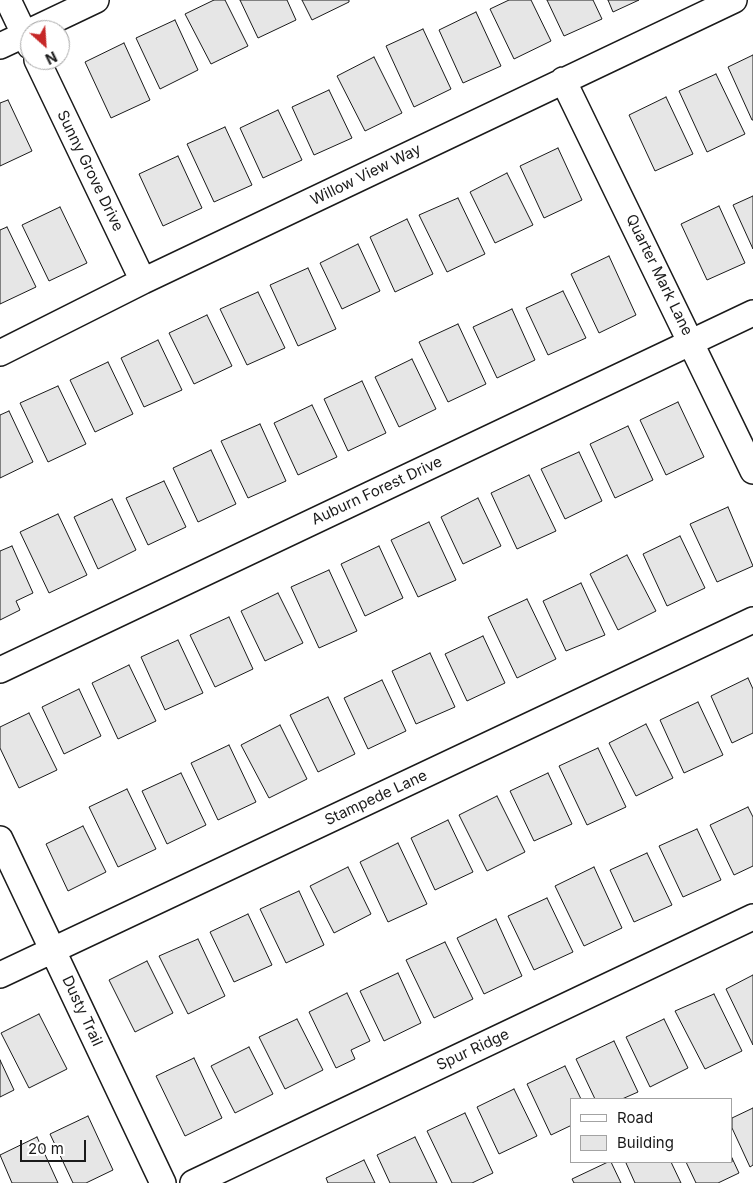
<!DOCTYPE html>
<html>
<head>
<meta charset="utf-8">
<style>
	body { margin:0 }
	#map { position:relative; width:753px; height:1183px; overflow:hidden; background:#fff; font-family:Inter,sans-serif }
	canvas { display:block }
	.legend { position:absolute; left:570px; top:1098px; width:162px; height:65px; box-sizing:border-box; background:#fff; border:1px solid #a3a3a3; margin:0; padding:6px 9px; list-style:none; font-size:15px; color:#1a1a1a }
	.legend li { display:flex; align-items:center; gap:10px; height:25px }
	.legend b { width:25px; border:1px solid #a3a3a3 }
	.north { position:absolute; left:20px; top:20px; width:50px; height:50px; box-sizing:border-box; background:#fff; border:1px solid #a3a3a3; border-radius:50%; rotate:154deg; font-size:14px; font-weight:700; line-height:20px; text-align:center; color:#1a1a1a }
	.north::after { content:''; display:block; margin:auto; width:18px; height:22px; background:#c62828; clip-path:polygon(50% 0,100% 100%,50% 72%,0 100%) }
	.scale { position:absolute; left:20px; top:1140px; width:66px; height:22px; box-sizing:border-box; border:2px solid #1a1a1a; border-top:0; padding-left:6px; font-size:15px; line-height:18px; white-space:nowrap; color:#1a1a1a; -webkit-text-stroke:4px #fff; paint-order:stroke }
</style>
</head>
<body>
<div id="map">
<canvas width="753" height="1183"></canvas>
<ul class="legend">
<li><b style="height:6px;background:#fff"></b>Road</li>
<li><b style="height:14px;background:#e6e6e6"></b>Building</li>
</ul>
<div class="north">N</div>
<div class="scale">20 m</div>
</div>
<script>
const context = document.querySelector('canvas').getContext('2d');
context.lineJoin = 'round';
function fillPath(path, color) { context.fillStyle = color; context.fill(path, 'evenodd'); }
const shape = rows => new Path2D(rows.map(r => 'M' + r).join(''));
function strokePath(path, color, width, dash) { context.strokeStyle = color; context.lineWidth = width; context.lineCap = dash ? 'butt' : 'round'; context.setLineDash(dash || []); context.stroke(path); }
function drawText(font, color, halo, rows, align = 'center') {
  context.font = font + ' Inter,sans-serif'; context.lineWidth = 4; context.setLineDash([]); context.textBaseline = 'middle'; context.strokeStyle = halo; context.fillStyle = color; for (const [text, x, y, turn = 0] of rows) {
    context.save(); context.translate(x, y); context.rotate((+turn || 0) * Math.PI / 180); context.textAlign = isNaN(turn) ? turn : align; if (halo) context.strokeText(text, 0, 0); context.fillText(text, 0, 0); context.restore();
  }
}
const building = shape([
	[214,0,225,0,248,46,211,64,185,14,214,0],
	[240,0,287,0,296,20,258,38,240,0],
	[302,0,349,0,349,2,312,20,302,0],
	[509,0,531,0,551,41,514,59,490,9,509,0],
	[547,0,593,0,602,19,564,36,547,0],
	[608,0,639,0,613,12,608,0],
	[476,12,501,66,463,83,439,30,476,12],
	[175,20,198,70,160,89,136,38,175,20],
	[423,29,451,89,414,107,386,46,423,29],
	[124,43,150,100,111,118,85,62,124,43],
	[753,55,753,120,752,120,728,67,753,55],
	[374,57,402,113,365,131,337,76,374,57],
	[716,74,745,134,707,152,679,91,716,74],
	[329,90,352,138,314,155,292,107,329,90],
	[666,97,693,154,655,171,629,115,666,97],
	[8,100,32,151,0,166,0,103,8,100],
	[278,110,302,160,263,178,240,128,278,110],
	[225,127,252,185,214,202,187,144,225,127],
	[558,148,582,200,544,218,520,166,558,148],
	[178,156,202,208,163,226,139,174,178,156],
	[507,173,533,225,495,243,470,192,507,173],
	[753,196,753,249,733,205,753,196],
	[458,198,485,254,447,272,419,215,458,198],
	[719,206,745,263,707,280,681,224,719,206],
	[60,207,87,263,49,281,22,225,60,207],
	[407,219,433,274,395,292,370,237,407,219],
	[7,227,36,287,0,304,0,230,7,227],
	[358,244,380,291,342,309,320,263,358,244],
	[609,256,636,315,599,333,571,274,609,256],
	[308,268,336,329,298,346,270,285,308,268],
	[563,291,586,338,548,355,526,308,563,291],
	[258,292,285,348,247,365,220,309,258,292],
	[512,309,535,360,497,378,473,327,512,309],
	[207,315,232,366,194,384,169,333,207,315],
	[458,324,486,384,448,402,419,342,458,324],
	[158,340,182,390,144,407,121,358,158,340],
	[412,359,436,409,399,427,375,377,412,359],
	[108,362,133,414,95,432,70,380,108,362],
	[362,381,386,433,348,451,324,399,362,381],
	[58,386,86,444,48,462,20,403,58,386],
	[678,402,704,457,666,475,640,420,678,402],
	[312,405,337,457,298,475,274,423,312,405],
	[9,411,33,462,0,478,0,415,9,411],
	[260,424,286,481,248,498,221,441,260,424],
	[628,426,653,480,615,498,590,444,628,426],
	[211,450,236,504,198,522,173,468,211,450],
	[579,452,602,501,565,519,541,469,579,452],
	[529,475,556,531,517,549,491,493,529,475],
	[164,481,186,527,148,545,126,498,164,481],
	[478,498,501,546,463,564,441,517,478,498],
	[112,499,136,550,98,569,74,517,112,499],
	[728,507,753,566,717,582,690,524,728,507],
	[58,514,87,575,49,593,20,532,58,514],
	[429,522,456,580,418,597,391,540,429,522],
	[680,536,705,588,667,606,643,554,680,536],
	[12,546,33,593,16,601,20,610,0,620,0,551,12,546],
	[379,546,403,598,365,616,341,564,379,546],
	[627,555,656,611,618,630,590,574,627,555],
	[329,570,357,631,319,648,291,587,329,570],
	[581,583,605,635,566,651,543,601,581,583],
	[278,593,303,643,265,661,241,611,278,593],
	[527,599,556,659,517,678,488,617,527,599],
	[229,617,253,669,215,687,190,635,229,617],
	[483,636,505,683,467,701,445,654,483,636],
	[178,640,203,693,165,710,141,657,178,640],
	[430,653,455,707,416,724,392,671,430,653],
	[129,665,156,721,118,739,92,683,129,665],
	[748,678,753,689,753,733,732,743,711,696,748,678],
	[382,680,406,731,368,749,344,698,382,680],
	[79,689,101,736,64,754,42,707,79,689],
	[328,697,355,754,318,772,290,715,328,697],
	[698,702,723,755,684,773,660,720,698,702],
	[29,713,57,770,19,788,0,748,0,727,29,713],
	[646,724,673,778,636,796,609,743,646,724],
	[280,725,307,779,269,798,241,745,280,725],
	[229,745,256,802,218,820,191,763,229,745],
	[598,748,626,807,587,825,559,766,598,748],
	[181,773,206,825,167,844,142,791,181,773],
	[548,773,572,824,534,841,510,791,548,773],
	[127,789,156,849,118,867,89,807,127,789],
	[497,796,525,852,487,871,459,815,497,796],
	[748,807,753,817,753,866,734,875,710,825,748,807],
	[448,820,473,872,435,890,411,838,448,820],
	[83,826,106,872,68,891,46,844,83,826],
	[697,829,721,880,683,897,659,846,697,829],
	[398,843,427,904,388,922,360,862,398,843],
	[647,853,672,905,634,922,610,870,647,853],
	[348,867,371,914,334,933,310,886,348,867],
	[594,867,622,928,584,946,555,886,594,867],
	[299,891,324,945,286,963,260,909,299,891],
	[547,898,573,952,534,970,508,916,547,898],
	[248,914,272,965,234,982,210,932,248,914],
	[496,919,522,976,484,994,457,938,496,919],
	[198,939,225,996,188,1014,159,956,198,939],
	[445,942,473,999,434,1018,406,960,445,942],
	[147,961,173,1013,135,1032,109,980,147,961],
	[398,973,421,1023,384,1041,360,991,398,973],
	[753,975,753,1045,726,989,753,975],
	[347,993,370,1041,351,1050,355,1059,336,1068,309,1012,347,993],
	[714,994,742,1051,705,1069,675,1011,714,994],
	[39,1014,67,1069,29,1088,1,1033,39,1014],
	[297,1019,323,1070,285,1089,259,1037,297,1019],
	[664,1019,688,1068,650,1087,626,1037,664,1019],
	[614,1041,638,1092,622,1099,595,1099,576,1059,614,1041],
	[249,1047,273,1094,235,1113,211,1066,249,1047],
	[194,1058,222,1118,185,1136,156,1076,194,1058],
	[0,1060,14,1090,0,1097,0,1060],
	[565,1066,581,1099,572,1099,572,1125,551,1135,527,1084,565,1066],
	[514,1089,537,1136,499,1154,477,1107,514,1089],
	[753,1108,753,1165,750,1167,732,1128,732,1118,753,1108],
	[465,1113,493,1173,472,1183,452,1183,427,1131,465,1113],
	[88,1116,113,1170,86,1183,73,1183,50,1134,88,1116],
	[37,1137,58,1183,12,1183,0,1155,37,1137],
	[415,1137,437,1183,390,1183,377,1155,415,1137],
	[732,1158,739,1173,718,1183,696,1183,686,1162,732,1162,732,1158],
	[364,1160,375,1183,328,1183,326,1178,364,1160],
	[608,1162,611,1162,621,1183,574,1183,572,1179,608,1162],
	[628,1162,671,1162,681,1183,635,1183,626,1163,628,1162]
]);
fillPath(building, '#e6e6e6');
strokePath(building, '#1a1a1a', 1);
const minor = shape([
	[8,0,30,46],
	[33,30,96,0],
	[0,46,30,32],
	[37,60,143,281],
	[563,80,753,471],
	[0,353,143,281,734,0],
	[0,670,753,313],
	[0,839,163,1183],
	[0,975,753,620],
	[193,1183,753,917]
]);
strokePath(minor, '#1a1a1a', 28);
strokePath(minor, '#fff', 25);
drawText('15px', '#1a1a1a', '#fff', [
	["Sunny Grove Drive",90,171,64],
	["Willow View Way",366,175,-26],
	["Quarter Mark Lane",659,275,64],
	["Auburn Forest Drive",377,491,-25],
	["Stampede Lane",376,798,-25],
	["Dusty Trail",82,1011,65],
	["Spur Ridge",473,1050,-25]
]);
</script>
</body>
</html>
